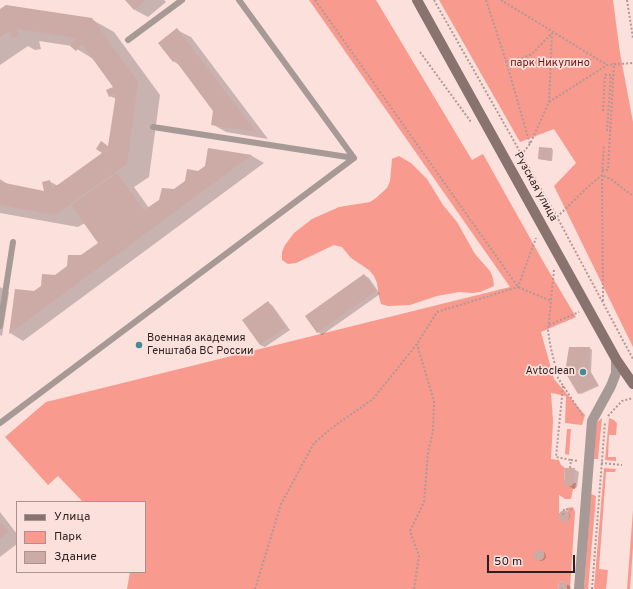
<!DOCTYPE html>
<html>
<head>
<meta charset="utf-8">
<style>
	body { margin:0 }
	#map { position:relative; width:633px; height:589px; overflow:hidden; background:#fce0dc; font-family:Overpass,sans-serif }
	canvas { display:block }
	.legend { position:absolute; left:16px; top:501px; width:130px; height:72px; box-sizing:border-box; background:#fce0dc; border:1px solid #a99390; margin:0; padding:5px 7px; list-style:none; font-size:12px; color:#2c1f1d }
	.legend li { display:flex; align-items:center; gap:8px; height:20px }
	.legend b { width:20px; border:1px solid #a99390 }
	.scale { position:absolute; left:487px; top:555px; width:88px; height:18px; box-sizing:border-box; border:2px solid #2c1f1d; border-top:0; padding-left:5px; font-size:12px; line-height:14px; white-space:nowrap; color:#2c1f1d; -webkit-text-stroke:3px #fce0dc; paint-order:stroke }
</style>
</head>
<body>
<div id="map">
<canvas width="633" height="589"></canvas>
<ul class="legend">
<li><b style="height:5px;background:#88736f"></b>Улица</li>
<li><b style="height:11px;background:#f89a8e"></b>Парк</li>
<li><b style="height:11px;background:#ccaaa5"></b>Здание</li>
</ul>
<div class="scale">50 m</div>
</div>
<script>
const context = document.querySelector('canvas').getContext('2d');
context.lineJoin = 'round';
function fillPath(path, color) { context.fillStyle = color; context.fill(path, 'evenodd'); }
const shape = rows => new Path2D(rows.map(r => 'M' + r).join(''));
function strokePath(path, color, width, dash) { context.strokeStyle = color; context.lineWidth = width; context.lineCap = dash ? 'butt' : 'round'; context.setLineDash(dash || []); context.stroke(path); }
function drawText(font, color, halo, rows, align = 'center') {
  context.font = font + ' Overpass,sans-serif'; context.lineWidth = 3.5; context.setLineDash([]); context.textBaseline = 'middle'; context.strokeStyle = halo; context.fillStyle = color; for (const [text, x, y, turn = 0] of rows) {
    context.save(); context.translate(x, y); context.rotate((+turn || 0) * Math.PI / 180); context.textAlign = isNaN(turn) ? turn : align; if (halo) context.strokeText(text, 0, 0); context.fillText(text, 0, 0); context.restore();
  }
}
fillPath(shape([
	[309,0,376,0,472,160,483,154,544,263,576,317,541,332,554,379,585,415,582,425,565,423,566,396,551,393,553,421,551,459,559,460,561,465,565,468,564,480,566,485,571,486,574,483,576,483,575,489,573,489,571,499,565,499,559,495,559,516,560,520,565,521,569,518,567,508,573,507,575,512,570,589,567,589,567,584,562,581,559,583,558,589,127,589,130,572,145,572,145,502,83,502,58,476,48,485,5,437,46,402,510,287],
	[439,0,613,0,620,53,633,122,633,347,554,186,576,163,554,129,520,142],
	[399,156,411,163,427,179,443,205,457,222,475,254,490,271,493,278,494,286,480,292,473,293,459,292,437,296,410,305,388,306,381,304,379,297,377,283,374,276,369,270,351,258,342,247,334,245,296,263,288,264,282,260,282,252,285,245,294,233,312,219,339,207,370,202,376,198,387,188,390,181,392,159],
	[602,418,598,459,594,459,596,423],
	[609,418,614,420,617,423,616,435,609,435,608,457,616,457,616,461,605,460],
	[567,429,571,429,569,455,565,454],
	[604,468,616,469,615,472,606,472,599,569,608,570,606,589,594,589],
	[591,494,596,496,588,589,584,589],
	[633,510,633,547,630,589,627,589]
]), '#f89a8e');
fillPath(shape([
	[126,0,164,0,166,2,148,17,135,10],
	[0,9,91,19,114,32,160,95,149,177,134,187,149,208,206,166,208,149,252,156,264,163,23,341,10,333,35,292,99,243,85,223,78,227,0,213,0,179,9,185,46,192,49,181,58,186,104,153,109,147,116,99,110,96,114,87,95,60,72,46,39,41,41,49,35,50,28,46,0,65],
	[177,30,191,37,268,139,226,132,212,124,214,111,181,66,173,61],
	[552,149,553,150,552,161,539,159],
	[364,275,369,278,380,294,322,335,318,332],
	[0,287,9,292,2,336,0,335],
	[268,303,272,305,290,330,265,347,260,345],
	[590,348,592,350,591,372,599,386,581,394,579,393],
	[574,469,579,472,577,487,574,489,567,485],
	'560 516a5 5 0 1 1 10 0a5 5 0 1 1-10 0Z',
	[0,512,17,534,17,544,0,557],
	'536 556a5 5 0 1 1 10 0a5 5 0 1 1-10 0Z',
	[562,582,570,586,571,589,559,589]
]), '#0003');
fillPath(shape([
	[125,0,146,0,134,10],
	[6,5,92,18,138,82,127,164,55,215,0,205,0,182,44,191,42,182,50,180,52,189,102,153,96,149,101,141,108,146,116,94,109,97,106,90,113,87,82,44,76,51,70,46,76,38,17,29,19,36,12,38,10,31,0,37,0,9],
	[177,28,256,132,211,125,213,111,175,60,173,62,158,43],
	[539,147,552,148,551,161,538,159],
	[208,148,252,155,9,334,15,289,34,291,41,286,42,274,55,275,67,266,68,255,81,255,98,243,71,205,117,173,144,210,159,200,162,188,174,189,185,181,187,169,198,171,205,166],
	[364,274,376,291,317,333,305,316],
	[268,301,286,327,260,345,242,320],
	[569,347,590,347,589,370,598,385,578,394,565,372],
	[565,468,575,468,574,483,571,486,567,486,564,483],
	'558.5 516a5.5 5.5 0 1 1 11 0a5.5 5.5 0 1 1-11 0Z',
	[0,521,9,532,0,539],
	'533.5 555a5.5 5.5 0 1 1 11 0a5.5 5.5 0 1 1-11 0Z',
	[562,581,567,584,567,589,558,589,559,583]
]), '#ccaaa5');
strokePath(shape([
	[315,0,518,287,551,301],
	[434,0,557,217,633,359],
	[486,0,506,61,530,144],
	[501,0,607,65],
	[627,0,633,38],
	[420,52,471,122],
	[506,61,520,59,532,54,552,33],
	[549,102,607,65,633,63],
	[603,111,605,75,611,75,607,130,611,130],
	[521,155,530,144,549,102,552,33],
	[602,170,608,170,614,63],
	[557,217,590,185,602,175,604,145],
	[554,270,548,330,550,344,558,378,583,416],
	[603,301,602,175,612,180,633,196],
	[549,325,579,312],
	[563,386,556,457,571,460],
	[608,416,622,401,633,398],
	[601,463,622,465],
	[570,468,571,460,578,461],
	[563,515,564,509,574,510],
	[255,589,281,504,314,443,333,427,373,399,417,344,437,312,518,287,536,238],
	[414,589,419,556,410,531,424,502,428,452,433,431,434,401,417,344],
	[592,589,605,422]
]), '#b09996', 2, [2, 2]);
strokePath(shape([
	[128,40,182,0],
	[153,127,354,158,239,0],
	[0,326,13,242],
	[0,423,354,158]
]), '#a79996', 6);
strokePath(shape([
	[579,589,592,421,611,386,616,373,616,359]
]), '#a79996', 10);
strokePath(shape([
	[417,0,616,359,633,384]
]), '#88736f', 10);
for (const [x, y, r, color] of [
	[139,345,4,"#468c96"],
	[583,372,4,"#468c96"]
]) { const dot = new Path2D(); dot.arc(x, y, r, 0, 2 * Math.PI); context.fillStyle = color; context.fill(dot); strokePath(dot, '#fce0dc', 1.5); }
drawText('11px', '#701511', '#fce0dc', [
	["парк Никулино",550,64]
]);
drawText('11px', '#2c1f1d', '#fce0dc', [
	["Рузская улица",535,187,61]
]);
drawText('11px', '#2c1f1d', '#fce0dc', [
	["Военная академия",147,339],
	["Генштаба ВС России",147,352],
	["Avtoclean",575,372,"right"]
], 'left');
</script>
</body>
</html>
